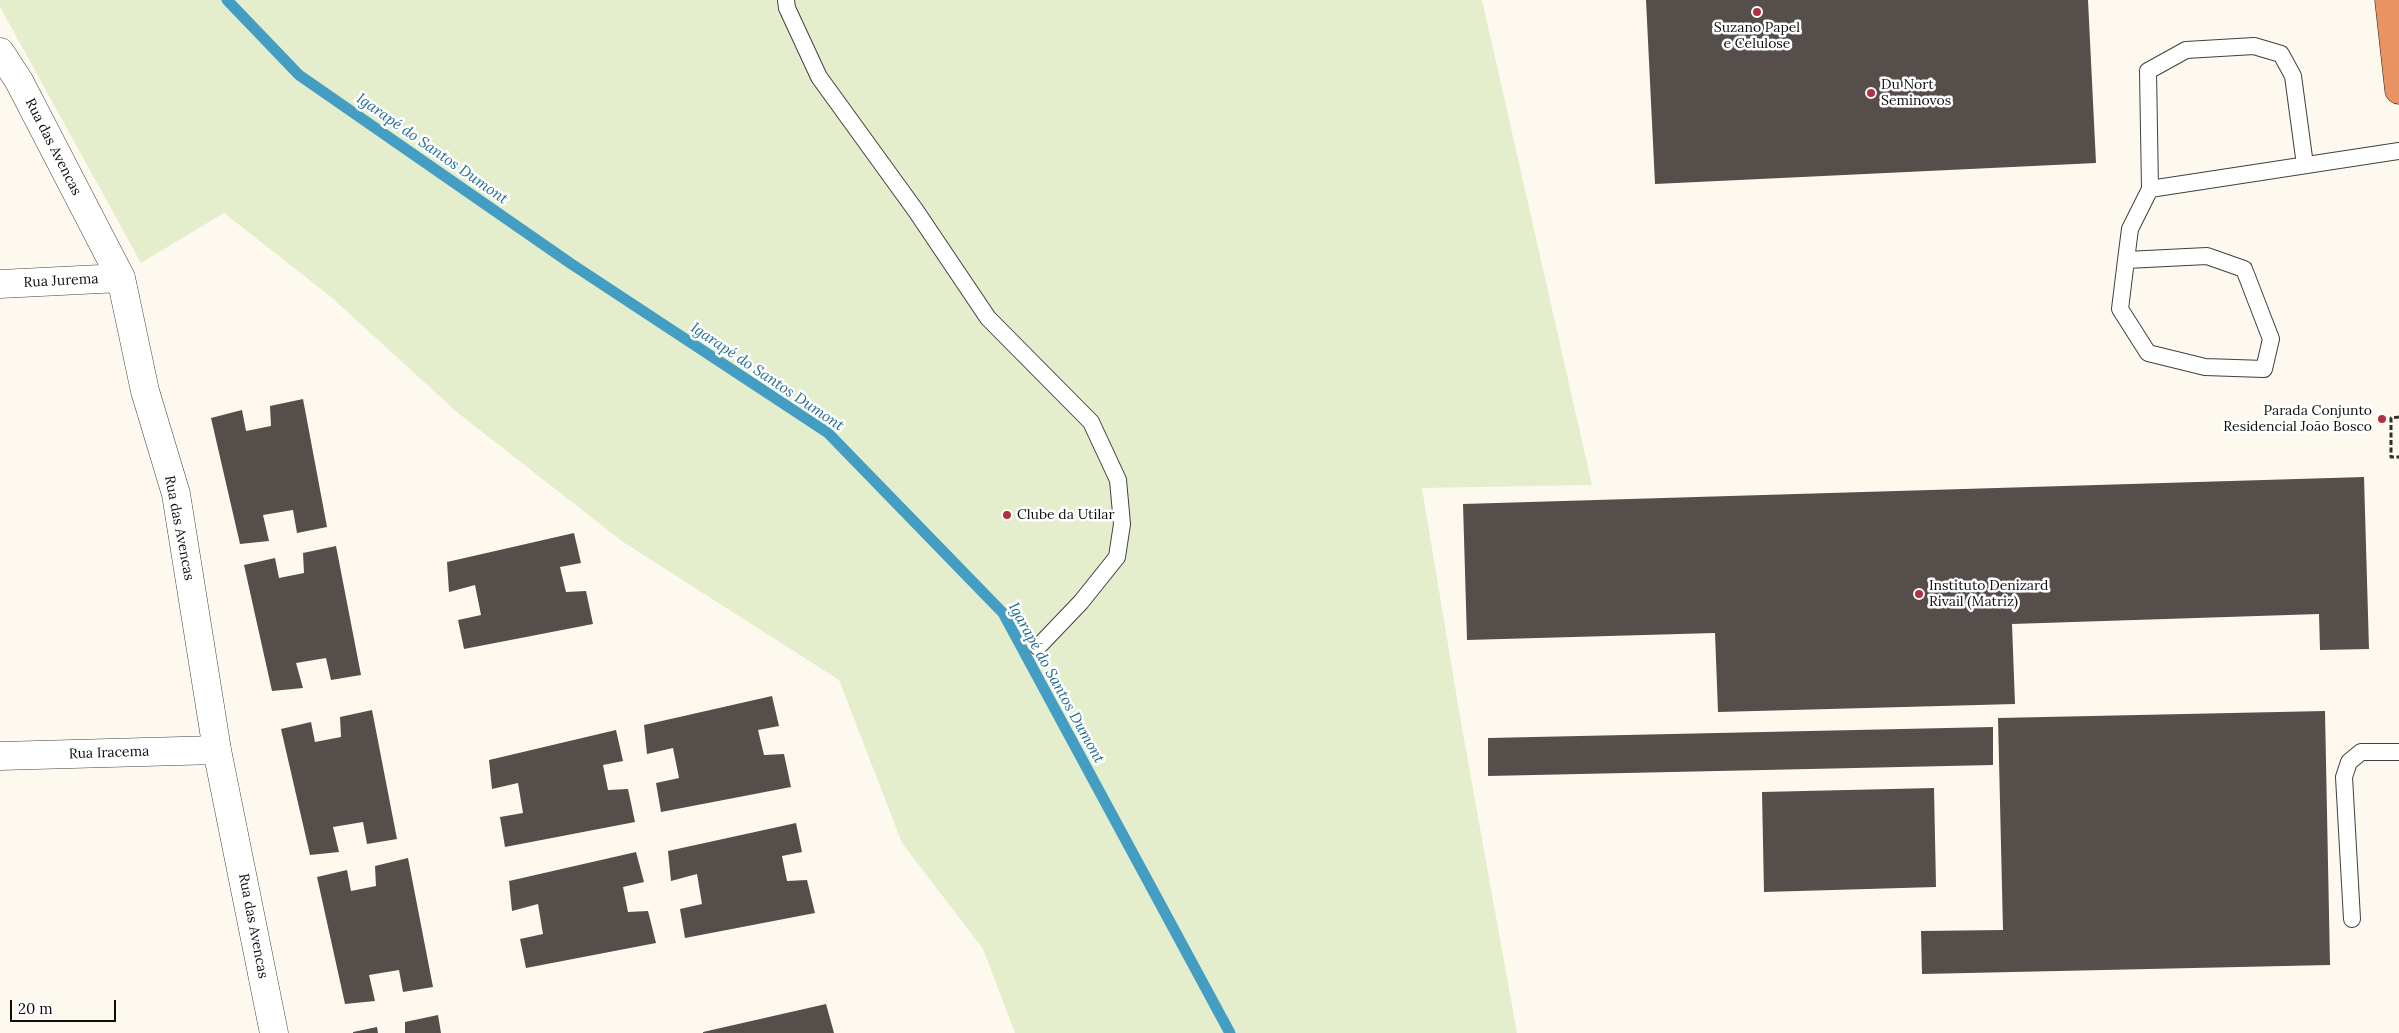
<!DOCTYPE html>
<html>
<head>
<meta charset="utf-8">
<style>
	body { margin:0 }
	#map { position:relative; width:2399px; height:1033px; overflow:hidden; background:#fef9ef; font-family:Lora,serif }
	canvas { display:block }
	.scale { position:absolute; left:10px; top:1000px; width:106px; height:22px; box-sizing:border-box; border:2px solid #0d0d0d; border-top:0; padding-left:6px; font-size:15px; line-height:18px; white-space:nowrap; color:#0d0d0d; -webkit-text-stroke:4px #fff; paint-order:stroke }
</style>
</head>
<body>
<div id="map">
<canvas width="2399" height="1033"></canvas>
<div class="scale">20 m</div>
</div>
<script>
const context = document.querySelector('canvas').getContext('2d');
context.lineJoin = 'round';
function fillPath(path, color) { context.fillStyle = color; context.fill(path, 'evenodd'); }
const shape = rows => new Path2D(rows.map(r => 'M' + r).join(''));
function strokePath(path, color, width, dash) { context.strokeStyle = color; context.lineWidth = width; context.lineCap = dash ? 'butt' : 'round'; context.setLineDash(dash || []); context.stroke(path); }
function drawText(font, color, halo, rows, align = 'center') {
  context.font = font + ' Lora,serif'; context.lineWidth = 5; context.setLineDash([]); context.textBaseline = 'middle'; context.strokeStyle = halo; context.fillStyle = color; for (const [text, x, y, turn = 0] of rows) {
    context.save(); context.translate(x, y); context.rotate((+turn || 0) * Math.PI / 180); context.textAlign = isNaN(turn) ? turn : align; if (halo) context.strokeText(text, 0, 0); context.fillText(text, 0, 0); context.restore();
  }
}
fillPath(shape([
	[0,0,1482,0,1592,485,1422,488,1462,728,1517,1033,1015,1033,983,949,902,843,839,680,623,542,458,413,331,297,224,213,141,263,0,7]
]), '#e5eecc');
strokePath(shape([
	[227,0,299,75,570,263,828,433,1003,613,1230,1033]
]), '#449dc3', 11);
fillPath(shape([
	[1646,0,2088,0,2096,163,1655,184],
	[303,399,327,527,297,533,293,510,263,515,269,541,240,544,211,418,242,410,246,431,271,426,270,406],
	[2364,477,2369,649,2320,650,2319,614,2012,624,2015,704,1718,712,1715,633,1467,640,1463,504],
	[574,533,581,563,560,567,566,592,586,591,593,624,464,649,458,620,481,615,475,585,449,592,447,562],
	[336,546,361,675,331,680,326,658,296,663,303,688,272,691,244,565,275,558,279,578,304,573,303,553],
	[772,696,779,726,758,730,764,755,784,754,791,787,661,812,656,783,679,778,673,748,647,754,644,725],
	[372,710,397,839,367,844,363,822,333,827,339,852,310,855,281,729,311,722,315,742,341,737,340,717],
	[2325,711,2330,965,1922,974,1921,931,2003,930,1998,718],
	[1993,727,1993,765,1488,776,1488,738],
	[616,730,623,761,603,765,608,790,628,789,635,822,505,847,500,817,523,813,518,783,492,789,489,760],
	[1934,788,1936,887,1764,892,1762,792],
	[796,823,802,852,782,856,787,881,807,880,815,913,685,938,680,909,702,904,697,874,671,881,668,851],
	[636,852,644,882,623,887,628,912,648,911,656,943,526,968,520,939,543,934,538,904,512,911,509,881],
	[408,858,433,987,403,992,399,970,369,975,375,1001,345,1004,317,877,347,870,351,891,376,886,375,866],
	[826,1004,834,1033,703,1033,703,1032],
	[438,1015,441,1033,405,1033,405,1022],
	[377,1027,378,1033,353,1033,353,1032]
]), '#554e4b');
const lane = shape([
	[786,0,787,8,819,77,916,211,988,318,1091,422,1118,480,1122,524,1117,557,1081,602,1038,647],
	[2150,189,2399,151],
	[2126,260,2207,256,2244,269,2271,339,2264,369,2205,367,2148,353,2120,309,2126,260,2130,229,2150,189,2148,71,2186,50,2254,46,2281,54,2293,76,2305,165],
	[2352,919,2344,777,2349,762,2361,752,2399,752]
]);
const street = shape([
	[0,52,19,81,121,278,145,391,176,494,217,750,274,1033],
	[0,284,121,278],
	[0,756,217,750]
]);
const highway = shape([
	[2389,0,2399,90]
]);
strokePath(lane, '#404040', 18);
strokePath(street, '#404040', 29);
strokePath(highway, '#1e1e1e', 29);
strokePath(shape([
	[2399,417,2391,418,2391,457,2399,457]
]), '#2f2f2f', 3, [5, 2.5]);
strokePath(lane, '#fff', 16);
strokePath(street, '#fff', 28);
strokePath(highway, '#e99262', 28);
for (const [x, y, r, color] of [
	[1757,12,5,"#b33043"],
	[1871,93,5,"#b33043"],
	[2382,419,5,"#b33043"],
	[1007,515,5,"#b33043"],
	[1919,594,5,"#b33043"]
]) { const dot = new Path2D(); dot.arc(x, y, r, 0, 2 * Math.PI); context.fillStyle = color; context.fill(dot); strokePath(dot, '#fff', 2); }
drawText('14px', '#0d0d0d', '#fff', [
	["Suzano Papel",1757,28,"center"],
	["e Celulose",1757,44,"center"],
	["Du Nort",1881,85],
	["Seminovos",1881,101],
	["Parada Conjunto",2372,411,"right"],
	["Residencial João Bosco",2372,427,"right"],
	["Clube da Utilar",1017,515],
	["Instituto Denizard",1929,586],
	["Rivail (Matriz)",1929,602]
], 'left');
drawText('14px', '#0d0d0d', '#fff', [
	["Rua das Avencas",53,147,63],
	["Rua Jurema",61,281,-3],
	["Rua das Avencas",179,528,79],
	["Rua Iracema",109,753,-2],
	["Rua das Avencas",253,926,79]
]);
drawText('italic 15px', '#206e96', '#fff', [
	["Igarapé do Santos Dumont",432,149,35],
	["Igarapé do Santos Dumont",767,377,34],
	["Igarapé do Santos Dumont",1056,683,61]
]);
</script>
</body>
</html>
